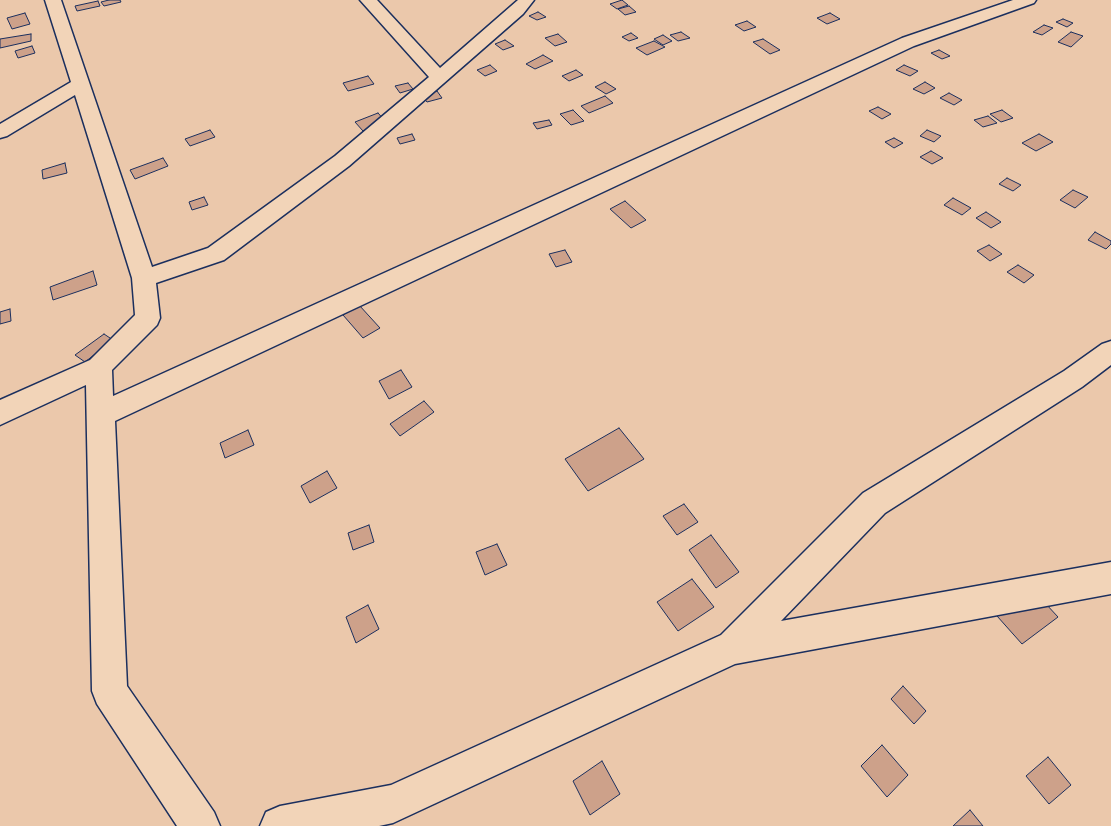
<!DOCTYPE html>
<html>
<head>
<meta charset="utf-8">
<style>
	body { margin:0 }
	canvas { display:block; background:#ebc8ab }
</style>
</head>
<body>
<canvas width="1111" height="826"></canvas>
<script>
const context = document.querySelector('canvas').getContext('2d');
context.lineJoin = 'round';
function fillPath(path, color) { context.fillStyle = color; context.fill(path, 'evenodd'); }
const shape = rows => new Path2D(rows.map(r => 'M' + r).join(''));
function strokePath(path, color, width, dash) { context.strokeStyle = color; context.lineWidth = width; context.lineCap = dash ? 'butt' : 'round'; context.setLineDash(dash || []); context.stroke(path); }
const building = shape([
	[109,0,120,0,121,2,104,6,101,2,109,0],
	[622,0,628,5,617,9,610,4,622,0],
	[98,1,100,6,77,11,75,6,98,1],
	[629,6,636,12,625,15,618,9,629,6],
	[538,12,546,17,537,20,529,16,538,12],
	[25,13,30,24,12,29,7,18,25,13],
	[830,13,840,19,827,24,817,18,830,13],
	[1063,19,1073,23,1067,27,1056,22,1063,19],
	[747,21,756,27,744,31,735,25,747,21],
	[1044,25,1053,28,1042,35,1033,32,1044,25],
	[681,32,690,38,678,41,670,35,681,32],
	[1071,32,1083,36,1071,47,1058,42,1071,32],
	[631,33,638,38,629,41,622,37,631,33],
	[31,34,31,41,0,48,0,39,31,34],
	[558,34,567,42,555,46,545,38,558,34],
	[663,35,672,41,663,45,654,39,663,35],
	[763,39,780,50,770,54,753,42,763,39],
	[505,40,514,46,503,50,495,44,505,40],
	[654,41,665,47,647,55,636,48,654,41],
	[32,46,35,53,18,58,15,51,32,46],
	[939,50,950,56,942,59,931,53,939,50],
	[543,55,553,61,535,69,526,64,543,55],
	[490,65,497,71,485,76,477,70,490,65],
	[904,65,918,71,910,76,896,70,904,65],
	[576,70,583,75,569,81,562,76,576,70],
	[368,76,374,84,348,91,343,83,368,76],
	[605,82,616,89,606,94,595,87,605,82],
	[925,82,935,88,924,94,913,89,925,82],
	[408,83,413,89,400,93,395,86,408,83],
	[437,91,442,98,427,102,422,96,437,91],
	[949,93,962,100,954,105,940,98,949,93],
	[605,96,613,103,589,113,581,106,605,96],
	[878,107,891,114,882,119,869,111,878,107],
	[573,110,584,121,571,125,560,114,573,110],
	[1002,110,1013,118,1001,122,990,114,1002,110],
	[378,113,386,122,363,131,355,122,378,113],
	[988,116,997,123,983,127,974,120,988,116],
	[549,120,552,125,537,129,533,123,549,120],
	[210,130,215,137,190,146,185,139,210,130],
	[927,130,941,136,934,142,920,136,927,130],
	[412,134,415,140,400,144,397,138,412,134],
	[1039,134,1053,142,1036,151,1022,143,1039,134],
	[894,138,903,143,894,148,885,142,894,138],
	[931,151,943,158,932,164,920,157,931,151],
	[163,158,168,166,135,179,130,170,163,158],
	[65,163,67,173,43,179,42,170,65,163],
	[1007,178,1021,185,1013,191,999,184,1007,178],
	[1073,190,1088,197,1075,208,1060,200,1073,190],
	[204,197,208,205,192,210,189,202,204,197],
	[953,198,971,208,962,215,944,205,953,198],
	[625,201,646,220,631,228,610,209,625,201],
	[986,212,1001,222,991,228,976,218,986,212],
	[1095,232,1111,241,1111,244,1106,249,1088,240,1095,232],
	[989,245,1002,254,990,261,977,251,989,245],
	[565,250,572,262,556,267,549,254,565,250],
	[1018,265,1034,275,1024,283,1007,272,1018,265],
	[93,271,97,285,53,300,50,287,93,271],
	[359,305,380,328,363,338,343,315,359,305],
	[10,309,11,321,0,324,0,312,10,309],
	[104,334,113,340,85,362,75,355,104,334],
	[401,370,412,387,389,399,379,381,401,370],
	[424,401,434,412,400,436,390,424,424,401],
	[619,428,644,459,588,491,565,459,619,428],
	[248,430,254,445,225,458,220,443,248,430],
	[327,471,337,488,310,503,301,486,327,471],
	[684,504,698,522,677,535,663,516,684,504],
	[369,525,374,542,353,550,348,533,369,525],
	[711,535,739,572,716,588,689,550,711,535],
	[497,544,507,565,485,575,476,552,497,544],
	[692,579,714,607,678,631,657,602,692,579],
	[1033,590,1058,617,1022,644,997,616,1033,590],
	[368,605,379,629,356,643,346,617,368,605],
	[903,686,926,711,914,724,891,699,903,686],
	[882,745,908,775,887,797,861,766,882,745],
	[1048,757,1071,785,1049,804,1026,776,1048,757],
	[602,761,620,794,590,815,573,781,602,761],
	[970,810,983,826,953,826,970,810]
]);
fillPath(building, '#cda18a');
strokePath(building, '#1b2f5e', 1);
const minor = shape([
	[45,0,61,0,152,267,208,248,335,156,429,77,360,0,377,0,440,68,518,0,534,0,523,14,349,166,224,260,156,283,160,318,157,325,112,370,113,396,902,38,1013,0,1036,0,1034,3,914,46,115,421,127,686,214,812,220,826,177,826,97,704,92,691,86,385,0,425,0,400,90,360,135,315,132,278,75,95,7,136,0,138,0,124,71,82,45,0],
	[1111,341,1111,365,1082,387,885,513,781,621,1111,562,1111,594,735,664,393,823,379,826,260,826,266,812,280,806,391,785,721,635,863,493,1064,371,1102,344,1111,341]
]);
strokePath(minor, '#1b2f5e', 3);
fillPath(minor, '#f2d4b8');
</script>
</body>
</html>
